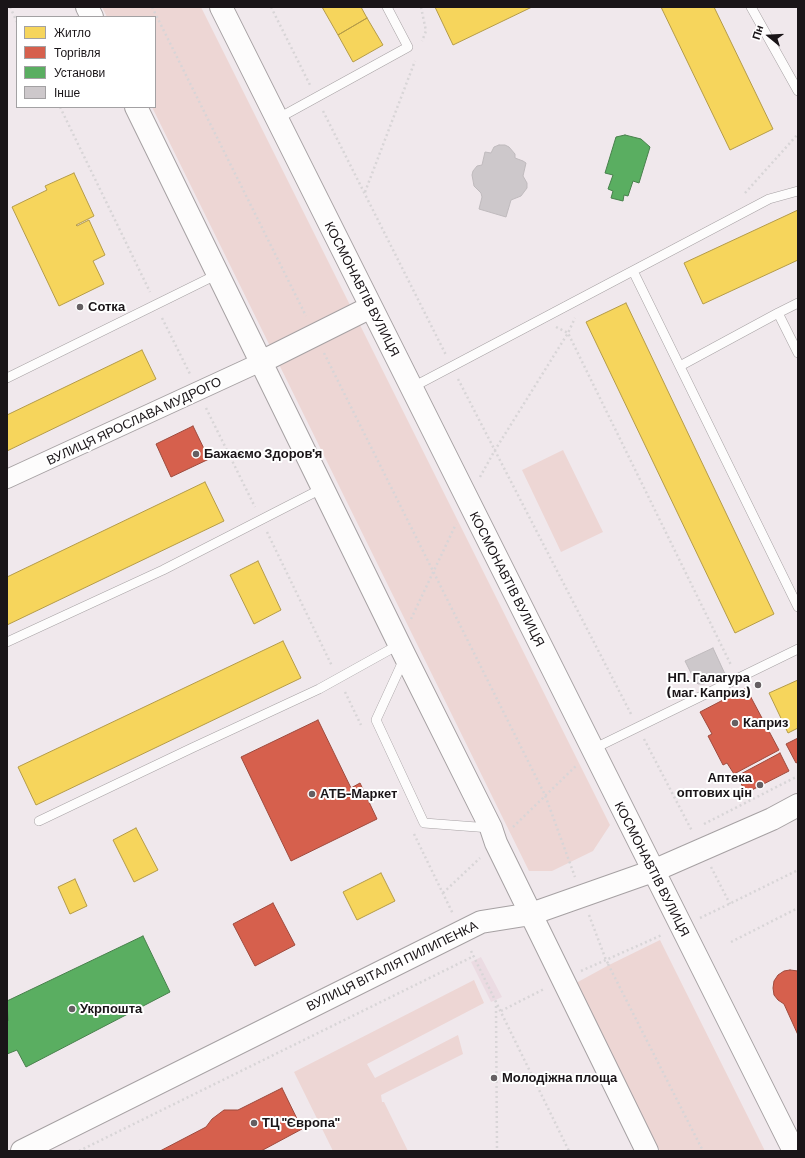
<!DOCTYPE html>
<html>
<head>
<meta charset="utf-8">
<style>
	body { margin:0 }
	#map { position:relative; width:805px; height:1158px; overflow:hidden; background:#f0e8ec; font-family:Barlow,sans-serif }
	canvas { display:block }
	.frame { position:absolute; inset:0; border:8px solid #1a1518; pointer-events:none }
	.legend { position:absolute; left:16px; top:16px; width:140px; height:92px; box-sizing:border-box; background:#fff; border:1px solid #a3a1a3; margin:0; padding:5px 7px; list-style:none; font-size:12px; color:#1a1518 }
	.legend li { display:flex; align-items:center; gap:8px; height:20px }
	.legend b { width:20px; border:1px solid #a3a1a3 }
	.north { position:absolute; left:749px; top:16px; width:40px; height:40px; -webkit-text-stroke:3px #fff; paint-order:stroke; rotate:288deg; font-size:11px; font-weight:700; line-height:16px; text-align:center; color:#1a1518 }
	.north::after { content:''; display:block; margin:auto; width:14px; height:18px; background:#1a1518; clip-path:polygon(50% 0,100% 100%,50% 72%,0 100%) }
</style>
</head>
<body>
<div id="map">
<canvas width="805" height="1158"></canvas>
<div class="frame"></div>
<ul class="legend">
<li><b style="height:11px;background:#f6d55c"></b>Житло</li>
<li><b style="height:11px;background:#d6604d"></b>Торгівля</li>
<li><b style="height:11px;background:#5aae61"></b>Установи</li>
<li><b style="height:11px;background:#cdc8cb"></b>Інше</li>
</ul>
<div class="north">Пн</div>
</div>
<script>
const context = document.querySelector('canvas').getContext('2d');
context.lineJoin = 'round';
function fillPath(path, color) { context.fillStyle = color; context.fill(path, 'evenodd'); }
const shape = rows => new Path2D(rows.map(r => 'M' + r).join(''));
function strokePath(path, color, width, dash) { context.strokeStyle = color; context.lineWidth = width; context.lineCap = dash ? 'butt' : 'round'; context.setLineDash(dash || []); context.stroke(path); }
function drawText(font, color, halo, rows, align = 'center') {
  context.font = font + ' Barlow,sans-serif'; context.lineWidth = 4; context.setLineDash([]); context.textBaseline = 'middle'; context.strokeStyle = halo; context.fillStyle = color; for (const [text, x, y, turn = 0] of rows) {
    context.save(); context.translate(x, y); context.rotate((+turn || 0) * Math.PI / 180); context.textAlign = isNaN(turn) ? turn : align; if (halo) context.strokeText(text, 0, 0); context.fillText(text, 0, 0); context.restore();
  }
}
fillPath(shape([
	[481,957,502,997,491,1002,471,962]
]), '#ebdbe2');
fillPath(shape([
	[102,7,201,7,610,825,593,851,552,871,529,871,152,107,155,107,155,17,107,17],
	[563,450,603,532,561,552,522,470],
	[660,940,765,1151,660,1151,576,983,609,965],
	[474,980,484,1003,367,1064,375,1078,458,1035,463,1054,381,1095,382,1102,384,1102,408,1151,333,1151,294,1072]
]), '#edd6d4');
const homes = shape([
	[322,7,361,7,367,18,338,35,322,7],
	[435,7,532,7,453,45,435,7],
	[661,7,714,7,773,129,730,150,661,7],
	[367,18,383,45,353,62,338,35,367,18],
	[74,173,94,216,76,225,77,226,89,220,105,255,93,261,104,284,59,306,12,207,47,190,45,186,74,173],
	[798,210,798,260,703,304,684,263,798,210],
	[626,303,774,614,735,633,586,322,626,303],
	[142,350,156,379,7,451,7,415,142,350],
	[205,482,224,521,7,625,7,577,205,482],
	[258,561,281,610,254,624,230,575,258,561],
	[283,641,301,678,36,805,18,767,283,641],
	[798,680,798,728,788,733,769,693,798,680],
	[136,828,158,870,134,882,113,840,136,828],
	[381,873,395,901,357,920,343,892,381,873],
	[75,879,87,906,70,914,58,887,75,879]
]);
fillPath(homes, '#f6d55c');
strokePath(homes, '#b49b48', 1);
const shops = shape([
	[193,426,209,459,171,477,156,444,193,426],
	[746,688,779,750,734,774,727,763,723,765,708,736,712,734,700,712,746,688],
	[318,720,351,788,360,783,377,819,291,861,241,757,318,720],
	[798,738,798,762,796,763,786,744,798,738],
	[780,753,789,771,746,793,737,776,780,753],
	[273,903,295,945,255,966,233,924,273,903],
	[790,970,798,971,798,1035,784,1004,778,1000,774,995,773,988,774,981,778,975,784,971,790,970],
	[282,1088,302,1129,261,1151,160,1151,206,1127,212,1119,224,1110,238,1110,282,1088]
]);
fillPath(shops, '#d6604d');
strokePath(shops, '#9e4a3d', 1);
const public = shape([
	[625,135,641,139,650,147,639,183,633,181,628,196,624,195,623,201,611,198,613,191,608,189,613,175,605,173,616,137,625,135],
	[143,936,170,992,26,1067,17,1050,7,1054,7,1021,8,1021,7,1001,143,936]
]);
fillPath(public, '#5aae61');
strokePath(public, '#47804b', 1);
const building = shape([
	[499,145,505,145,509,147,515,154,515,158,523,161,526,163,523,176,527,183,527,188,521,196,511,200,506,217,479,209,482,197,481,193,474,186,472,175,473,171,477,166,482,165,485,152,491,153,494,147,499,145],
	[713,648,725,674,704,684,698,684,695,681,685,661,713,648]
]);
fillPath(building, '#cdc8cb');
strokePath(building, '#bfbabd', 1);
const service = shape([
	[751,7,798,91],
	[277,119,408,47,387,7],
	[633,271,798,607],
	[778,313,798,353],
	[680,366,778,313,798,303],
	[7,378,218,274],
	[411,388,769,199,798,191],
	[7,642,163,570,323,488],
	[404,659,376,720,424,823,490,828],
	[593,749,798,649],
	[39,821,192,748,319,689,400,644]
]);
const minor = shape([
	[7,479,261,362]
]);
const tertiary = shape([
	[87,7,92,17],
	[221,7,794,1151],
	[136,107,405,656,491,828,496,843,647,1151],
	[261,362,371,307],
	[22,1151,481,922,531,914,653,871,772,819,798,805]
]);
strokePath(service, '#a6a1a3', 10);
strokePath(minor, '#a6a1a3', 20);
strokePath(tertiary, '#a6a1a3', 24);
strokePath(shape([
	[10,7,17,22],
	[152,7,306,316],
	[271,7,310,85],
	[421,7,426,31,422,41],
	[60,107,150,292],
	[323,111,446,355],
	[365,192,415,61],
	[745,193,798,134],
	[162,318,190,374],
	[556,327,568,333,731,665],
	[324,353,545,795,575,877],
	[458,379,631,714],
	[206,408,255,507],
	[480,477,495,450,568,333,575,318],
	[267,532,332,666],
	[411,619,456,524],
	[345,692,361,725],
	[644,739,692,831],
	[704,824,798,776],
	[513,827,577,765],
	[414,834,453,914],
	[711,867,730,904],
	[443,893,480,858],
	[589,915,606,960,609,965],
	[700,918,725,906,798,870],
	[731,942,798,908],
	[471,951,569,1151],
	[608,964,703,1151],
	[581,971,662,935],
	[496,1006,497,1151],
	[501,1011,544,989],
	[79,1151,474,956]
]), '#d8d5d7', 2.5, [2, 3]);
strokePath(service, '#fdfcfc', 9);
strokePath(minor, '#fdfcfc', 18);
strokePath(tertiary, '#fdfcfc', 22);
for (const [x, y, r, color] of [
	[80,307,4,"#655f62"],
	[196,454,4,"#655f62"],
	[758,685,4,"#655f62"],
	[735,723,4,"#655f62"],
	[760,785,4,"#655f62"],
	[312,794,4,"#655f62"],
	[72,1009,4,"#655f62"],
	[494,1078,4,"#655f62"],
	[254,1123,4,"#655f62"]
]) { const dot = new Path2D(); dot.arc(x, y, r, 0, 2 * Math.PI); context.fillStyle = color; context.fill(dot); strokePath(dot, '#fff', 1.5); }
drawText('13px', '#1a1518', '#fff', [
	["КОСМОНАВТІВ ВУЛИЦЯ",362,289,63],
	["ВУЛИЦЯ ЯРОСЛАВА МУДРОГО",134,421,-25],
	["КОСМОНАВТІВ ВУЛИЦЯ",507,579,63],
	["КОСМОНАВТІВ ВУЛИЦЯ",652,869,63],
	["ВУЛИЦЯ ВІТАЛІЯ ПИЛИПЕНКА",392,966,-26]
]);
drawText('bold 13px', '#1a1518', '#fff', [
	["Сотка",88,307],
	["Бажаємо Здоров'я",204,454],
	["НП. Галагура",750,678,"right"],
	["(маг. Каприз)",750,693,"right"],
	["Каприз",743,723],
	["Аптека",752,778,"right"],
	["оптових цін",752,793,"right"],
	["АТБ-Маркет",320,794],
	["Укрпошта",80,1009],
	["Молодіжна площа",502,1078],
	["ТЦ \"Європа\"",262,1123]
], 'left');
</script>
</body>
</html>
